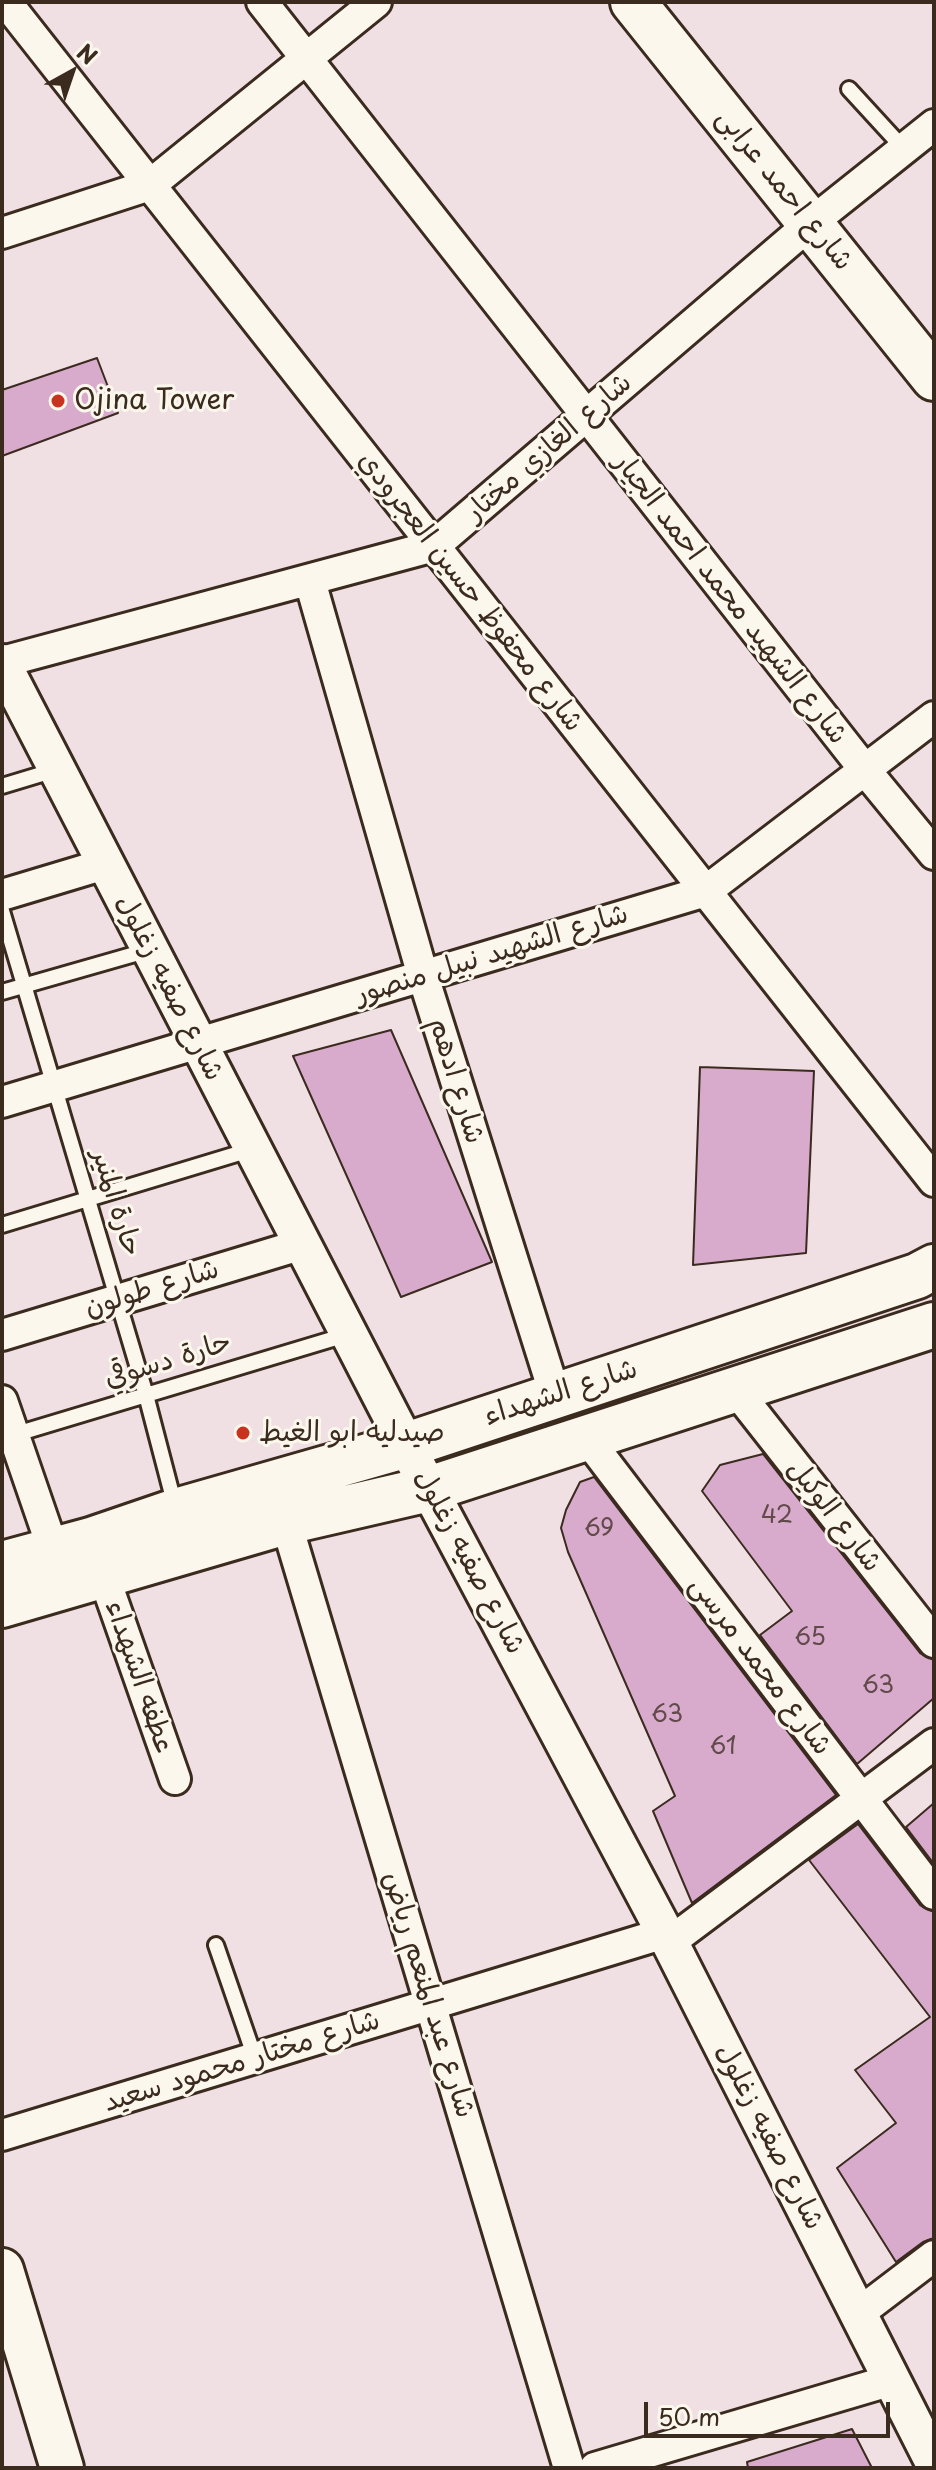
<!DOCTYPE html>
<html>
<head>
<meta charset="utf-8">
<style>
	body { margin:0 }
	#map { position:relative; width:936px; height:2470px; overflow:hidden; background:#f0e0e3; font-family:"Playpen Sans",sans-serif }
	canvas { display:block }
	.frame { position:absolute; inset:0; border:4px solid #3b2a1e; pointer-events:none }
	.north { position:absolute; left:32px; top:32px; width:80px; height:80px; -webkit-text-stroke:6px #fbf7ec; paint-order:stroke; rotate:40deg; font-size:22px; font-weight:700; line-height:32px; text-align:center; color:#3b2a1e }
	.north::after { content:''; display:block; margin:auto; width:28px; height:36px; background:#3b2a1e; clip-path:polygon(50% 0,100% 100%,50% 72%,0 100%) }
	.scale { position:absolute; left:644px; top:2402px; width:246px; height:36px; box-sizing:border-box; border:4px solid #3b2a1e; border-top:0; padding-left:10px; font-size:24px; line-height:28px; white-space:nowrap; color:#3b2a1e; -webkit-text-stroke:6px #fbf7ec; paint-order:stroke }
</style>
</head>
<body>
<div id="map">
<canvas width="936" height="2470"></canvas>
<div class="frame"></div>
<div class="north">N</div>
<div class="scale">50 m</div>
</div>
<script>
const context = document.querySelector('canvas').getContext('2d');
context.lineJoin = 'round';
function fillPath(path, color) { context.fillStyle = color; context.fill(path, 'evenodd'); }
const shape = rows => new Path2D(rows.map(r => 'M' + r).join(''));
function strokePath(path, color, width, dash) { context.strokeStyle = color; context.lineWidth = width; context.lineCap = dash ? 'butt' : 'round'; context.setLineDash(dash || []); context.stroke(path); }
function drawText(font, color, halo, rows, align = 'center') {
  context.font = font + ' "Playpen Sans","Playpen Sans Arabic",sans-serif'; context.lineWidth = 6; context.setLineDash([]); context.textBaseline = 'middle'; context.strokeStyle = halo; context.fillStyle = color; for (const [text, x, y, turn = 0] of rows) {
    context.save(); context.translate(x, y); context.rotate((+turn || 0) * Math.PI / 180); context.textAlign = isNaN(turn) ? turn : align; if (halo) context.strokeText(text, 0, 0); context.fillText(text, 0, 0); context.restore();
  }
}
const building = shape([
	[97,358,118,413,2,456,2,390,97,358],
	[391,1030,492,1262,401,1297,293,1056,391,1030],
	[700,1067,814,1071,806,1253,693,1265,700,1067],
	[763,1454,920,1653,934,1660,934,1698,857,1764,760,1635,792,1611,702,1491,720,1465,763,1454],
	[594,1477,836,1795,692,1903,653,1811,675,1796,568,1552,561,1528,566,1510,580,1482,594,1477],
	[934,1803,934,1864,906,1827,934,1803],
	[858,1824,920,1905,934,1912,934,2238,923,2242,896,2262,837,2168,896,2123,855,2070,930,2017,809,1860,858,1824],
	[852,2429,872,2468,748,2468,747,2462,852,2429]
]);
fillPath(building, '#d8abcd');
strokePath(building, '#3b2a1e', 2);
const service = shape([
	[849,89,904,149],
	[2,786,55,770],
	[2,911,146,1395,175,1506],
	[2,992,149,950],
	[2,1225,253,1149],
	[13,1435,349,1334],
	[216,1945,255,2058]
]);
const minor = shape([
	[6,2,934,1181],
	[262,2,865,770,934,854],
	[2,233,150,185,376,2],
	[310,581,423,976,555,1395],
	[2,662,434,546,811,223,934,125],
	[2,895,105,864],
	[2,1102,706,891,934,717],
	[2,1335,303,1244],
	[735,1389,934,1642],
	[2,1401,53,1549],
	[586,1437,934,1894],
	[286,1522,569,2468],
	[103,1574,175,1779],
	[670,1942,934,1744],
	[2,2135,665,1933],
	[859,2313,934,2256],
	[595,2468,892,2380]
]);
const tertiary = shape([
	[2,663,429,1489,665,1933,934,2463]
]);
const secondary = shape([
	[2,2270,62,2468]
]);
const primary = shape([
	[633,2,934,378]
]);
const trunk = shape([
	[2,1564,91,1540,176,1511,407,1445,917,1276,934,1267],
	[2,1605,286,1522,429,1489,934,1325]
]);
strokePath(service, '#3b2a1e', 20);
strokePath(minor, '#3b2a1e', 36);
strokePath(tertiary, '#3b2a1e', 42);
strokePath(secondary, '#3b2a1e', 48);
strokePath(primary, '#3b2a1e', 50);
strokePath(trunk, '#3b2a1e', 50);
strokePath(service, '#fbf7ec', 14);
strokePath(minor, '#fbf7ec', 30);
strokePath(tertiary, '#fbf7ec', 36);
strokePath(secondary, '#fbf7ec', 42);
strokePath(primary, '#fbf7ec', 44);
strokePath(trunk, '#fbf7ec', 44);
for (const [x, y, r, color] of [
	[58,401,8,"#c8321e"],
	[243,1433,8,"#c8321e"]
]) { const dot = new Path2D(); dot.arc(x, y, r, 0, 2 * Math.PI); context.fillStyle = color; context.fill(dot); strokePath(dot, '#fbf7ec', 3); }
drawText('24px', '#624a4a', null, [
	["42",777,1516],
	["69",599,1529],
	["65",810,1638],
	["63",878,1686],
	["63",667,1715],
	["61",723,1747]
]);
drawText('28px', '#3b2a1e', '#fbf7ec', [
	["شارع احمد عرابى",784,190,51],
	["شارع الغازي مختار",549,448,-41],
	["شارع محفوظ حسين العجرودي",470,592,52],
	["شارع الشهيد محمد احمد الجيار",730,599,52],
	["شارع الشهيد نبيل منصور",492,955,-17],
	["شارع صفيه زغلول",169,988,63],
	["شارع ادهم",456,1081,73],
	["حارة المنير",116,1203,73],
	["شارع طولون",152,1289,-17],
	["حارة دسوقي",168,1361,-17],
	["شارع الشهداء",561,1393,-18],
	["شارع الوكيل",834,1516,52],
	["شارع صفيه زغلول",469,1562,62],
	["شارع محمد مرسى",760,1666,53],
	["عطفه الشهداء",139,1677,71],
	["شارع عبد المنعم رياض",428,1995,73],
	["شارع مختار محمود سعيد",242,2062,-17],
	["شارع صفيه زغلول",769,2137,63]
]);
drawText('28px', '#3b2a1e', '#fbf7ec', [
	["Ojina Tower",74,401],
	["صيدليه ابو الغيط",259,1433]
], 'left');
</script>
</body>
</html>
